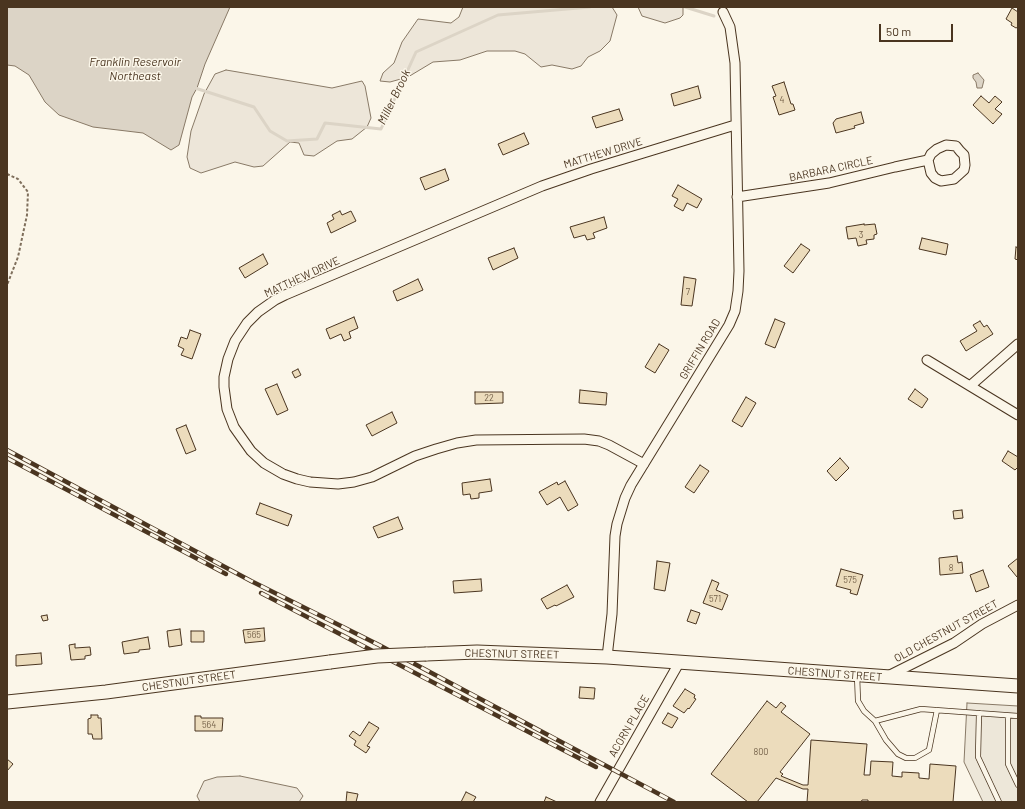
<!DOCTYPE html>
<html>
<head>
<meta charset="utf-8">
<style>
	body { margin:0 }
	#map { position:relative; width:1025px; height:809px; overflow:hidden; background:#fbf6e9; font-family:Barlow,sans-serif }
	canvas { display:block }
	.frame { position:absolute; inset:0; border:8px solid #4a3520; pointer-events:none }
	.scale { position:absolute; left:879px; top:24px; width:74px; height:18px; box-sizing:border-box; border:2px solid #4a3520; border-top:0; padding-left:5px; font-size:12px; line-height:14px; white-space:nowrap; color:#4a3520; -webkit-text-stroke:3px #fbf6e9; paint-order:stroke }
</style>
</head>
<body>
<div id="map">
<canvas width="1025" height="809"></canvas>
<div class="frame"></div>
<div class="scale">50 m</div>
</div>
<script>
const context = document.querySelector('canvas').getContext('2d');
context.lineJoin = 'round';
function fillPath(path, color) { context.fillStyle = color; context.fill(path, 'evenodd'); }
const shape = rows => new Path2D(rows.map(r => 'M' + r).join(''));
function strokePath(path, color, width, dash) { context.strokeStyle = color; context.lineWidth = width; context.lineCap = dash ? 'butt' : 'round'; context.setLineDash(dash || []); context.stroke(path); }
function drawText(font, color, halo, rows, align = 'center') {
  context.font = font + ' Barlow,sans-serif'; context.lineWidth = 3; context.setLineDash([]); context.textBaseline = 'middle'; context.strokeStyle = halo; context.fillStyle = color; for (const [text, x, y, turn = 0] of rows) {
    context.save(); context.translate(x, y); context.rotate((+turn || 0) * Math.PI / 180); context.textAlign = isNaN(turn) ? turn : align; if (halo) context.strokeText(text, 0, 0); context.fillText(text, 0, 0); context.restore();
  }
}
const green = shape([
	[463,7,612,7,617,15,610,41,600,51,588,57,581,66,572,69,552,65,541,67,525,54,515,51,487,51,460,60,433,62,408,77,390,82,380,81,383,73,394,63,402,42,418,19,451,23,459,17,463,7],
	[638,7,683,7,683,15,680,18,665,23,642,16,638,7],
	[226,70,332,88,362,81,365,86,371,118,367,127,352,139,337,141,314,156,304,155,299,143,290,142,263,166,254,167,235,162,201,173,190,168,187,157,191,131,204,94,215,74,226,70],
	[240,776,297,788,303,796,299,802,200,802,197,796,204,781,217,777,240,776]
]);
fillPath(green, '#ede6d9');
strokePath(green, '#887966', 1);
const parking = shape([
	[967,703,1018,706,1018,802,983,802,964,762,967,703]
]);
fillPath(parking, '#ede7d9');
strokePath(parking, '#887966', 1);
const water = shape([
	[7,7,230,7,205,64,197,88,192,97,179,145,171,150,143,133,93,127,59,115,45,102,29,75,15,66,7,65,7,7],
	[978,73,984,80,982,88,977,88,976,82,973,78,973,75,978,73]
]);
fillPath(water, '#dcd4c6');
strokePath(water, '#887966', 1);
strokePath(shape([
	[685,7,714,16],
	[192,87,254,107,270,131,287,141,317,139,325,123,381,129,416,52,498,15,590,7]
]), '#dcd4c6', 3);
const building = shape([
	[1012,8,1018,12,1018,27,1016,28,1011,25,1012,23,1006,19,1012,8],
	[784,82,791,104,793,104,795,110,779,115,773,97,776,96,772,86,784,82],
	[698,86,701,98,674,106,671,94,698,86],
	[981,96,989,103,995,96,1002,102,995,109,1002,114,993,124,973,105,981,96],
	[619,109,623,120,596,128,592,117,619,109],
	[861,112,864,123,854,126,855,128,836,133,833,123,836,119,861,112],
	[524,133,529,144,503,155,498,144,524,133],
	[445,169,449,180,425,190,420,178,445,169],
	[678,185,702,199,697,208,687,203,683,211,674,206,678,199,672,196,678,185],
	[340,211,342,215,351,211,356,221,331,233,327,223,334,219,332,215,340,211],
	[604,217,607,228,593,233,595,238,587,240,585,235,574,238,570,227,604,217],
	[864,224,864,225,875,224,877,234,874,235,874,239,866,240,867,244,858,246,856,238,848,239,846,227,864,224],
	[922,238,948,244,946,255,919,249,922,238],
	[801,244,810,250,793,273,784,266,801,244],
	[1016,247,1018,248,1018,260,1015,259,1016,247],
	[514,248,518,258,493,270,488,258,514,248],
	[263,254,268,264,245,278,239,268,263,254],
	[684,277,696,279,692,306,681,305,684,277],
	[418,279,423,290,397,301,393,291,418,279],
	[354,317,358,328,349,332,351,338,344,341,341,334,330,339,326,329,354,317],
	[775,319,785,323,775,348,765,344,775,319],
	[980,321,984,327,987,325,993,334,966,351,960,341,977,331,973,325,980,321],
	[190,330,201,334,192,359,181,355,184,349,178,346,181,337,187,339,190,330],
	[659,344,669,350,655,373,645,367,659,344],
	[298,369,301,375,295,378,292,372,298,369],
	[277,384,288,410,277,415,265,389,277,384],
	[915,389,928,399,922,408,908,399,915,389],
	[580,390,607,393,606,405,579,403,580,390],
	[475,392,503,392,503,403,475,404,475,392],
	[746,397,756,403,742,427,732,421,746,397],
	[392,412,397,423,372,436,366,425,392,412],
	[186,425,196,450,186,454,176,429,186,425],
	[1008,451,1018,457,1018,467,1015,470,1002,461,1008,451],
	[840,458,849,468,836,481,827,471,840,458],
	[700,465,709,471,694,493,685,487,700,465],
	[490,479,492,491,479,493,479,498,471,499,470,494,463,495,462,483,490,479],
	[565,481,578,505,568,511,560,497,547,505,539,492,557,482,558,485,565,481],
	[260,503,292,515,288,526,256,514,260,503],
	[962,510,963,518,954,519,953,511,962,510],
	[398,517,403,529,378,538,373,527,398,517],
	[957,556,958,563,962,562,963,573,940,575,939,558,957,556],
	[1018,558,1018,577,1017,577,1008,566,1018,558],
	[657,561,670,563,665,591,654,589,657,561],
	[841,569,863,575,857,595,850,593,851,590,836,586,841,569],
	[983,570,989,587,976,592,970,575,983,570],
	[481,579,482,591,454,593,453,581,481,579],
	[712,580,719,583,716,590,728,595,722,610,703,603,712,580],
	[567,585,574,597,556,606,555,605,547,609,541,599,567,585],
	[691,610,700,613,696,624,687,621,691,610],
	[47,615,48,620,43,621,41,616,47,615],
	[264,628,265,641,245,643,243,630,264,628],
	[180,629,182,645,169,647,167,631,180,629],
	[191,631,204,631,204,642,191,642,191,631],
	[148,637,150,649,139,650,139,652,124,654,122,642,148,637],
	[75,644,75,648,90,647,91,655,85,656,85,659,71,660,69,645,75,644],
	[41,653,42,664,16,666,16,655,41,653],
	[580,687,595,688,594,699,579,698,580,687],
	[685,689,695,695,694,698,696,699,689,709,688,708,684,713,673,706,685,689],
	[767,701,776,708,781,702,786,706,781,712,810,734,780,772,783,774,781,776,803,785,808,785,811,740,867,744,864,775,870,775,871,761,893,762,892,776,902,777,902,772,919,773,919,778,929,779,930,764,956,766,953,802,868,802,868,800,862,800,861,802,807,802,808,789,803,789,776,778,757,802,748,802,711,774,767,701],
	[668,713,678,718,672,728,662,723,668,713],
	[91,715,98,715,98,718,101,718,102,739,93,739,92,734,88,734,88,719,91,718,91,715],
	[195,716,201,716,201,718,223,718,222,731,195,731,195,716],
	[369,722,379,728,367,746,370,747,366,753,354,745,356,741,349,736,353,731,360,736,369,722],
	[7,759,13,764,7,771,7,759],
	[347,792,358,794,356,802,346,802,347,792],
	[466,792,476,797,473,802,461,802,466,792],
	[546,797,557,802,544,802,546,797]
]);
fillPath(building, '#ecdcbc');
strokePath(building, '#4a3520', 1);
const lane = shape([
	[857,675,858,701,864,711,875,721,921,709,1018,716],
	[979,713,978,757,999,802],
	[1008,716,1008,764,1018,785],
	[875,721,886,740,898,754,906,758,915,758,929,750,937,710]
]);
const street = shape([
	[737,197,829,183,895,167,928,160,931,154,937,149,946,145,956,146,960,151,964,155,965,165,964,170,954,179,941,181,935,178,931,173,928,160],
	[927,360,1018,415],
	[970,386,1018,344],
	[644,464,609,445,599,441,584,439,476,440,457,443,436,449,415,456,372,477,354,482,338,484,310,482,297,479,283,474,264,463,251,451,234,427,227,409,224,387,224,377,228,359,235,341,247,323,258,312,275,300,285,295,542,186,591,169,735,125],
	[607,657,612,614,615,536,617,524,625,498,631,485,729,325,735,311,738,291,739,271,735,63,730,27,723,12],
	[888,676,954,643,982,624,1018,605],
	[600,802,679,663]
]);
const secondary = shape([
	[426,654,477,652,607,657,1018,686],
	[7,702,106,692,330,662]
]);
strokePath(lane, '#4a3520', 6);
strokePath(street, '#4a3520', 11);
strokePath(secondary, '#4a3520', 15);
strokePath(shape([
	[7,174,18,179,28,192,27,215,18,257,7,285]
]), '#7f6f5c', 2, [3, 2]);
strokePath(lane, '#fbf6e9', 4.5);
strokePath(street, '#fbf6e9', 9);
strokePath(secondary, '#fbf6e9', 13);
const rail = shape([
	[7,450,251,581,379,645,674,802],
	[7,458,226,574],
	[261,593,596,767]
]);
strokePath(rail, '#4a3520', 4.5);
strokePath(rail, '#fbf6e9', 3, [9]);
const secondaryBridge = shape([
	[330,662,377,656,426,654]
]);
strokePath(secondaryBridge, '#4a3520', 15, []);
strokePath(secondaryBridge, '#fbf6e9', 13);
drawText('9px', '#725f47', null, [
	["4",782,100],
	["3",861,235],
	["7",688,292],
	["22",489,398],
	["8",951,568],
	["575",850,580],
	["571",715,599],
	["565",254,635],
	["564",209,725],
	["800",761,752]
]);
drawText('11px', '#4a3520', '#fbf6e9', [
	["MATTHEW DRIVE",603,153,-17],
	["BARBARA CIRCLE",831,169,-12],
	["MATTHEW DRIVE",302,277,-25],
	["GRIFFIN ROAD",700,349,-59],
	["OLD CHESTNUT STREET",946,631,-29],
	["CHESTNUT STREET",512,654,1],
	["CHESTNUT STREET",835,674,4],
	["CHESTNUT STREET",189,681,-8],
	["ACORN PLACE",629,726,-60]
]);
drawText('italic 12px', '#4a3520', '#fbf6e9', [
	["Franklin Reservoir",135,62],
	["Northeast",135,76],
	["Miller Brook",394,97,-64]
]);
</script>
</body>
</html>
